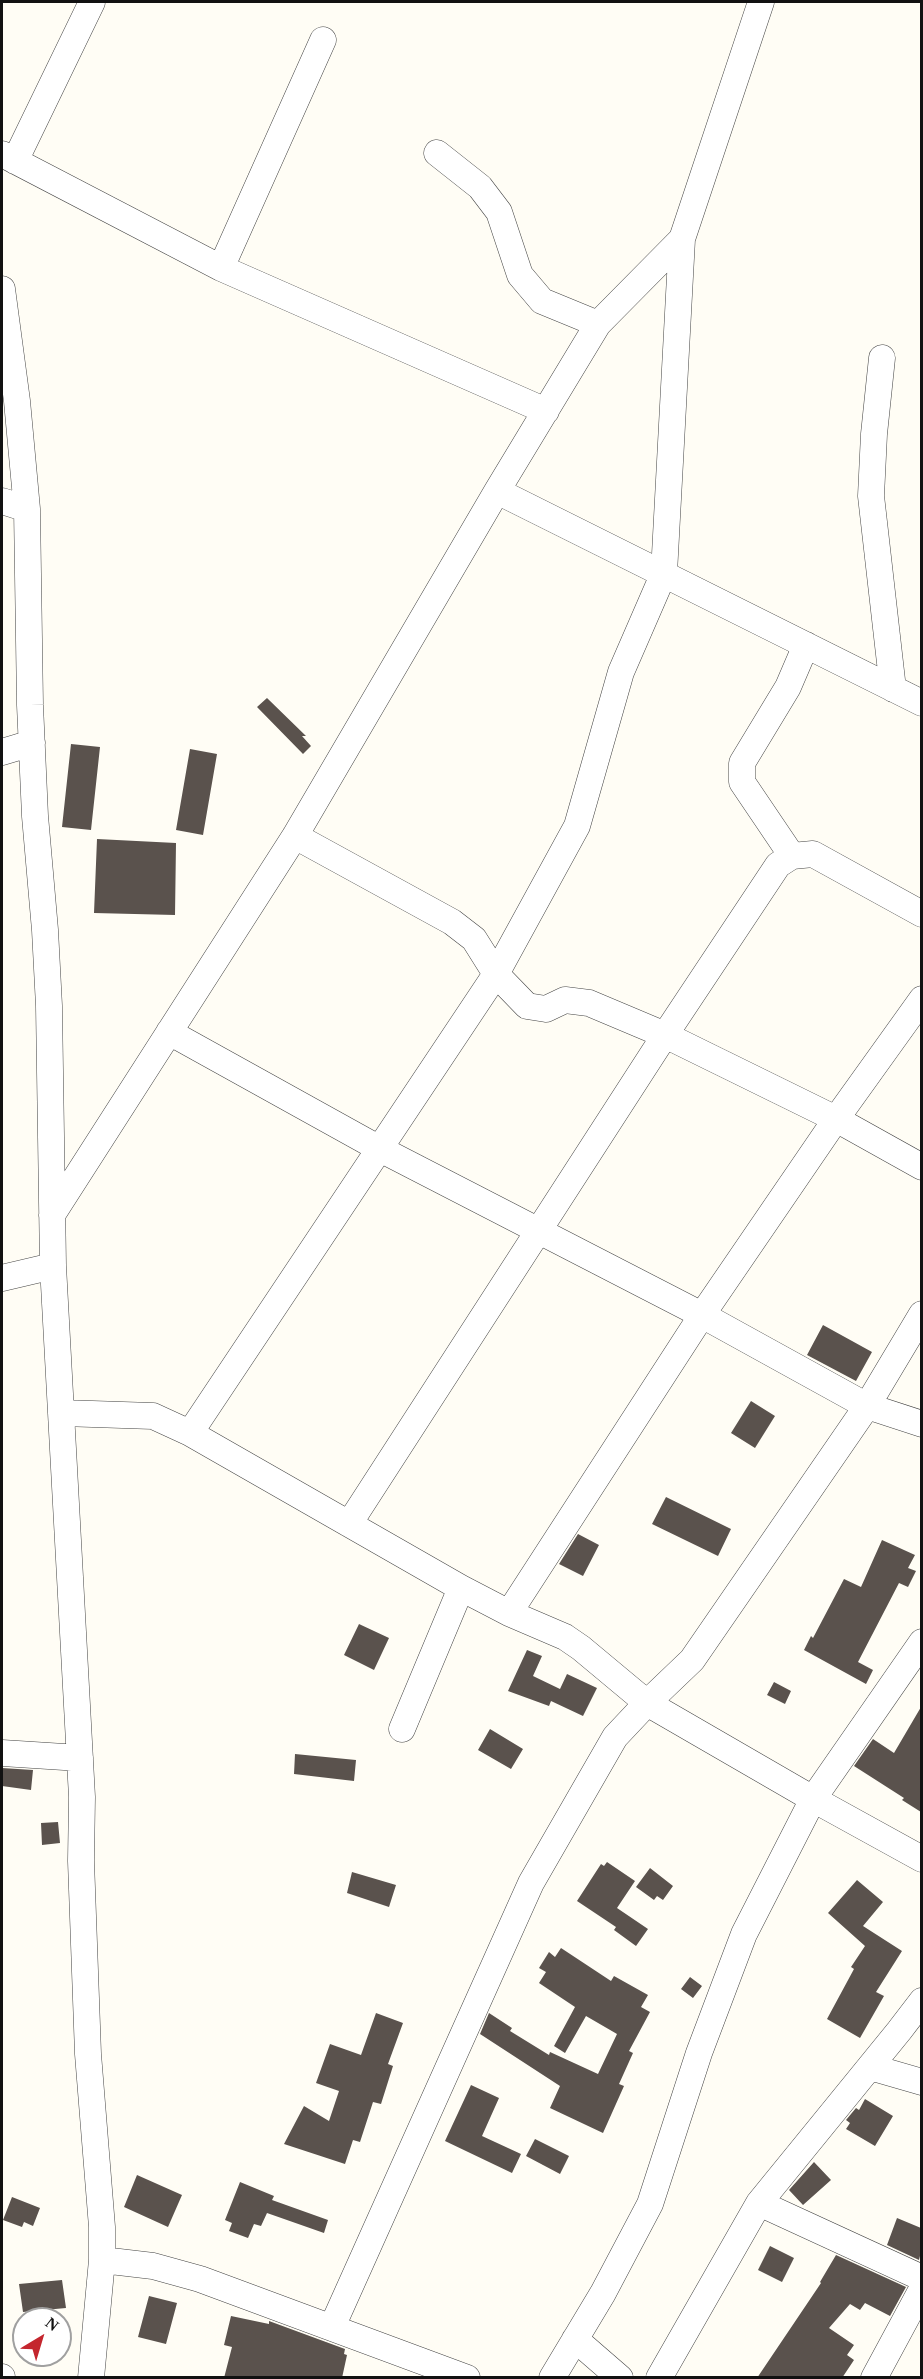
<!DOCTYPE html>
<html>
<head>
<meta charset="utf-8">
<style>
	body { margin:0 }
	#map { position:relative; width:923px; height:2379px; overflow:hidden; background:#fffdf5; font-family:"Times New Roman",serif }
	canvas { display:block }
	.frame { position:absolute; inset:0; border:3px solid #111; pointer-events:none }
	.north { position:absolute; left:12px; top:2307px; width:60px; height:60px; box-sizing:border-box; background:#fff; border:2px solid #a0a0a0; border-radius:50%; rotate:38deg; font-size:16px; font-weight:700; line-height:24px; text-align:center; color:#111 }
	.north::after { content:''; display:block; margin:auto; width:21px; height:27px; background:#c4262e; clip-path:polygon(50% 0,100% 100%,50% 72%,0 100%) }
</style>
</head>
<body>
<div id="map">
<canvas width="923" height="2379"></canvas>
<div class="frame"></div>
<div class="north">N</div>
</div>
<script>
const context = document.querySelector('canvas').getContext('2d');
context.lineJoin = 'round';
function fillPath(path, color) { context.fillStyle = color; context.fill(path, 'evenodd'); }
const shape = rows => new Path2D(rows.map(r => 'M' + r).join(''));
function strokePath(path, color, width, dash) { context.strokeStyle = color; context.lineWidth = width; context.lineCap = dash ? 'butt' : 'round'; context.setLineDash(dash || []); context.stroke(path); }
fillPath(shape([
	[267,698,306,736,302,736,311,746,303,754,257,707],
	[71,744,100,747,91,830,62,827],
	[190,749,217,754,203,835,176,830],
	[97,839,176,843,175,915,94,913],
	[823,1325,872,1352,856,1381,807,1355],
	[751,1401,775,1416,755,1448,731,1433],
	[666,1497,731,1529,718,1556,652,1524],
	[578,1534,599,1545,583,1576,559,1564],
	[882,1540,915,1555,908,1568,916,1571,908,1587,899,1583,858,1662,873,1670,866,1684,804,1650,811,1636,813,1638,844,1579,861,1587],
	[359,1624,389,1638,374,1670,344,1655],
	[527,1650,542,1656,533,1676,560,1689,567,1674,597,1688,583,1716,551,1701,549,1706,508,1691],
	[774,1682,791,1691,785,1704,767,1695],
	[921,1707,921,1812,902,1800,904,1798,854,1766,873,1739,894,1753],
	[490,1729,523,1749,511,1769,478,1750],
	[295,1754,356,1760,354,1781,294,1774],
	[2,1768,33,1770,31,1790,2,1786],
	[58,1822,60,1843,42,1845,41,1823],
	[607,1862,635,1881,617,1908,648,1929,636,1946,614,1930,616,1927,577,1901,601,1864,604,1866],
	[650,1868,673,1886,663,1900,657,1896,654,1900,636,1887],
	[352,1872,396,1885,389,1907,347,1893],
	[857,1880,883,1902,863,1926,902,1951,876,1992,884,1996,860,2038,827,2019,854,1969,851,1967,865,1946,828,1913],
	[561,1948,611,1981,614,1976,648,1995,641,2007,650,2012,629,2051,633,2053,619,2084,624,2086,603,2133,550,2108,560,2086,480,2034,489,2013,512,2028,510,2031,549,2055,550,2052,598,2074,617,2034,586,2016,565,2053,554,2046,575,2007,539,1983,546,1972,539,1968,549,1952,555,1957],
	[690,1977,702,1986,693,1998,681,1989],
	[376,2013,403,2023,388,2064,393,2066,381,2104,373,2102,360,2142,353,2140,345,2164,284,2144,304,2106,329,2121,339,2091,316,2083,330,2044,361,2055],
	[471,2085,499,2098,482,2136,521,2154,512,2173,445,2141],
	[865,2099,893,2116,875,2146,846,2129,850,2123,846,2120,856,2108,859,2110],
	[535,2139,569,2156,560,2174,526,2156],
	[814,2162,831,2180,803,2205,789,2190],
	[137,2175,182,2195,168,2227,124,2207],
	[240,2182,274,2196,272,2200,328,2220,324,2233,267,2213,261,2226,254,2224,248,2238,229,2231,232,2223,225,2220],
	[12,2197,40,2208,33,2226,24,2222,22,2227,3,2220],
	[897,2218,921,2228,921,2252,919,2260,887,2245],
	[770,2246,794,2258,782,2282,758,2270],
	[836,2255,906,2287,890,2316,865,2303,860,2310,850,2304,829,2328,854,2345,847,2355,854,2360,842,2378,757,2378,821,2283,820,2282],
	[62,2280,66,2308,23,2312,19,2284],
	[149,2296,177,2303,166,2344,138,2337],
	[231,2316,269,2324,269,2321,345,2349,344,2354,347,2355,342,2378,224,2378,232,2347,224,2345]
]), '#5a524d');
const minor = shape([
	[437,153,480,187,499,212,520,275,542,301,598,324],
	[2,154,221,268,546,411],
	[15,161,92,2],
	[221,268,323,40],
	[2,289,17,401,27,509,30,705,35,816,45,930,49,1006,53,1266,82,1797,81,1861,88,2054,102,2227,102,2260,91,2378],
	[882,358,874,434,871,496,893,689],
	[497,491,922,703],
	[2,501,27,509],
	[2,752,32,743],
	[295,836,452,922,474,939,496,974,527,1006,546,1009,565,1000,589,1003,665,1035,836,1119,922,1167],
	[792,856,742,782,742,763,788,687,806,645],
	[169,1032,380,1149,702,1315,867,1406,922,1424],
	[52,1215,295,836,497,491,598,324,682,239],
	[2,1278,53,1266],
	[62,1413,153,1416,190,1433,461,1588,509,1613,565,1637,581,1648,647,1703,692,1660,867,1406,922,1314],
	[190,1433,496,974,577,826,621,672,664,573,682,239,761,2],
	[349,1524,665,1035,778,865,792,856,813,854,922,914],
	[509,1613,702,1315,836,1119,922,999],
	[402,1729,461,1588],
	[2,1753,80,1758],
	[870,2067,922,2082],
	[759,2203,922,2278],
	[102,2260,153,2266,200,2279,467,2378],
	[332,2327,531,1883,615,1737,647,1703,813,1799,922,1642],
	[575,2339,620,2378],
	[2,2377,2,2378],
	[552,2378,603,2293,650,2204,699,2053,744,1934,813,1799,922,1859],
	[659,2378,759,2203,899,2031,922,2001],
	[874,2378,922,2289]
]);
strokePath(minor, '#444', 27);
strokePath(minor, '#fff', 26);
</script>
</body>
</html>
